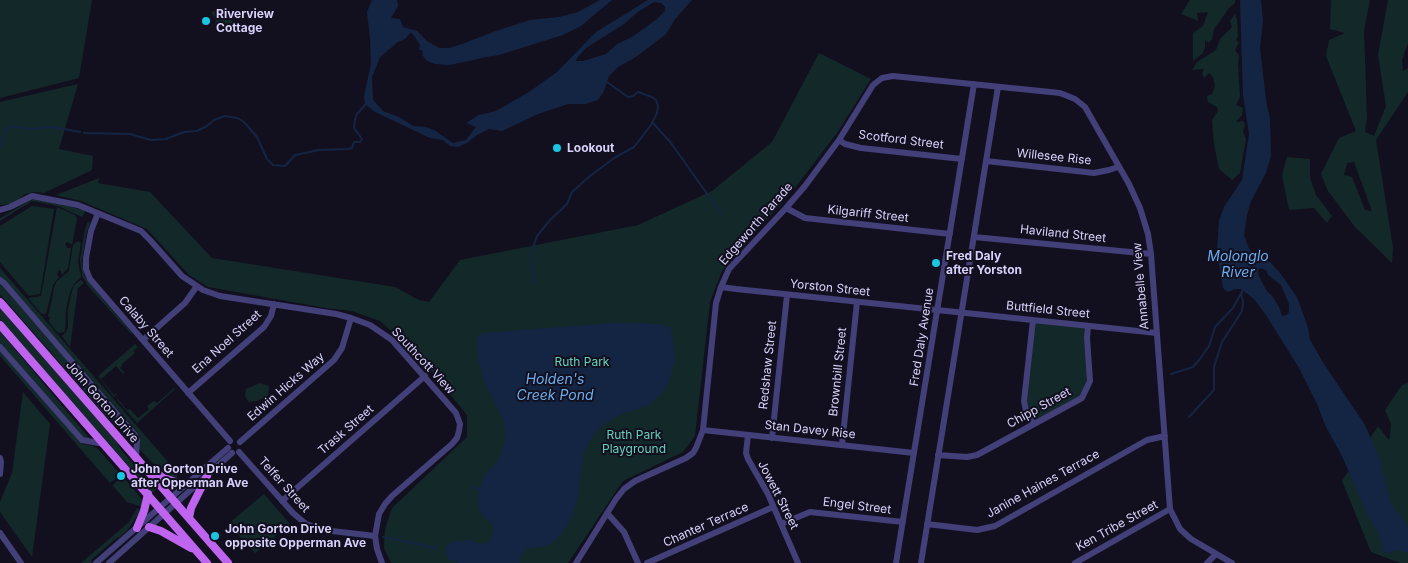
<!DOCTYPE html>
<html>
<head>
<meta charset="utf-8">
<style>
	body { margin:0 }
	canvas { display:block; background:#120f1f }
</style>
</head>
<body>
<canvas width="1408" height="563"></canvas>
<script>
const context = document.querySelector('canvas').getContext('2d');
context.lineJoin = 'round';
function fillPath(path, color) { context.fillStyle = color; context.fill(path, 'evenodd'); }
const shape = rows => new Path2D(rows.map(r => 'M' + r).join(''));
function strokePath(path, color, width, dash) { context.strokeStyle = color; context.lineWidth = width; context.lineCap = dash ? 'butt' : 'round'; context.setLineDash(dash || []); context.stroke(path); }
function drawText(font, color, halo, rows, align = 'center') {
  context.font = font + ' Inter,sans-serif'; context.lineWidth = 4; context.setLineDash([]); context.textBaseline = 'middle'; context.strokeStyle = halo; context.fillStyle = color; for (const [text, x, y, turn = 0] of rows) {
    context.save(); context.translate(x, y); context.rotate((+turn || 0) * Math.PI / 180); context.textAlign = isNaN(turn) ? turn : align; if (halo) context.strokeText(text, 0, 0); context.fillText(text, 0, 0); context.restore();
  }
}
fillPath(shape([
	[0,0,92,0,79,78,0,98],
	[1190,0,1235,0,1235,3,1229,8,1214,29,1212,39,1209,43,1205,40,1205,47,1203,53,1193,61,1193,33,1203,26,1208,12,1197,13,1198,21,1181,14],
	[1331,0,1370,0,1364,30,1367,117,1365,132,1374,136,1386,106,1378,55,1388,0,1408,0,1408,43,1402,60,1403,71,1408,68,1408,92,1376,140,1393,248,1392,263,1355,227,1328,191,1321,174,1339,138,1356,131,1326,56,1329,40,1345,33,1330,29],
	[1354,162,1372,211,1371,211,1365,210,1352,177,1344,175,1347,163],
	[218,10,224,17,235,22,229,28,224,26,219,27,215,23,216,21,211,12],
	[1235,14,1237,20,1238,36,1236,40,1239,43,1235,50,1239,55,1238,64,1240,97,1236,105,1243,108,1242,115,1236,122,1243,121,1245,124,1243,132,1246,139,1240,173,1232,180,1219,169,1214,144,1212,120,1218,111,1217,107,1208,102,1207,96,1212,94,1215,86,1213,77,1209,73,1204,78,1202,74,1204,69,1192,70,1197,62,1216,50,1220,39,1232,27,1230,21],
	[819,53,871,79,837,133,798,184,722,271,710,302,695,436,683,452,623,481,568,563,391,563,384,548,385,529,392,508,467,437,467,415,415,352,380,321,352,311,326,308,208,287,189,275,147,229,81,201,56,195,99,178,98,183,150,192,212,258,395,287,419,300,429,302,460,260,638,225,712,191,772,142],
	[78,84,59,149,93,156,92,170,44,193,33,192,25,194,17,201,10,204,0,205,0,102],
	[1287,157,1310,159,1310,178,1316,195,1332,216,1327,223,1314,208,1289,210,1282,175],
	[34,199,68,206,83,210,85,212,82,217,58,206,32,201,0,221,0,218,27,202],
	[32,206,54,209,40,294,29,296,0,262,0,226],
	[57,207,75,215,77,219,72,245,68,242,65,243,67,248,71,248,68,268,62,275,61,271,59,270,57,275,59,277,53,285,46,314,42,314,28,298,41,296],
	[88,221,90,223,87,231,82,260,83,268,85,276,91,285,132,333,131,334,88,286,82,276,80,259,85,229],
	[78,241,81,243,78,262,81,277,74,284,70,292,66,309,65,330,64,332,58,333,49,322,50,318,48,316,52,300,54,287,57,281,69,271,73,245],
	[0,268,175,470,177,475,177,478,175,479,158,469,141,451,139,449,140,437,137,432,6,281,0,277],
	[81,280,84,283,78,288,70,347,62,336,65,333,68,328,68,310,72,291,74,285],
	[0,283,134,436,134,442,121,428,106,416,0,294],
	[0,306,115,439,122,451,156,490,152,493,0,319],
	[1033,320,1088,326,1090,381,1082,398,1034,424,1026,411],
	[0,331,19,354,90,439,83,438,0,343],
	[135,344,138,347,133,351,135,353,122,364,122,365,120,368,125,373,123,374,116,366,101,379,114,395,117,393,117,394,114,397,98,376],
	[0,351,79,441,83,444,93,446,98,449,121,475,110,483,0,356],
	[260,383,269,386,268,396,257,401,249,402,245,396,246,389],
	[1408,383,1408,563,1400,563,1371,552,1342,481,1378,426,1389,440,1390,436,1391,424,1385,410,1402,385],
	[174,388,175,389,137,423,117,400,118,399,127,410,130,409,138,418,149,409,147,406,154,401,157,403],
	[23,392,50,424,32,557,0,512,0,502,12,473],
	[120,478,122,480,124,478,141,498,143,503,142,507,127,502,113,486,113,485],
	[264,494,290,524,255,553,228,524],
	[137,508,141,510,127,531,119,538,118,537,113,541,91,560,92,562,91,563,81,563,129,522]
]), '#132828');
fillPath(shape([
	[372,0,397,0,398,6,391,18,400,19,403,27,417,31,427,41,439,48,449,48,462,44,496,31,530,20,559,17,578,12,600,0,612,0,581,26,563,35,499,55,486,57,469,61,449,65,435,64,427,61,423,56,422,50,419,50,420,45,415,37,411,32,405,39,398,42,380,57,372,77,373,100,383,111,399,117,413,126,426,127,434,130,453,143,466,140,476,127,466,123,479,115,496,111,529,92,557,72,596,32,648,0,692,0,675,19,666,34,636,57,618,67,609,76,604,91,598,100,585,104,568,104,538,114,502,131,489,129,477,135,467,143,458,147,450,146,443,140,430,138,375,112,365,104,364,96,371,64,370,38,367,12],
	[654,2,661,3,665,7,665,11,657,19,632,37,617,44,606,54,583,61,576,61,577,58,586,48,624,24,639,11],
	[1240,0,1261,0,1263,21,1260,48,1266,100,1270,119,1271,156,1266,173,1251,201,1247,215,1244,235,1249,249,1271,263,1280,273,1297,297,1308,328,1310,340,1324,364,1365,425,1380,460,1390,502,1408,526,1408,553,1398,550,1389,553,1383,552,1382,542,1379,534,1367,514,1342,456,1325,425,1318,406,1299,368,1266,315,1254,299,1241,289,1235,289,1228,292,1223,288,1217,251,1219,221,1224,207,1242,180,1249,134,1243,95],
	[1260,268,1266,270,1268,275,1281,285,1289,304,1289,312,1287,315,1282,316,1279,307,1272,296,1266,290,1258,274,1258,270],
	[612,323,637,323,656,324,671,327,675,359,671,376,664,391,650,404,634,411,627,412,619,415,602,426,593,436,583,453,578,497,572,516,563,532,552,543,544,547,526,548,520,558,520,563,459,563,448,559,446,550,447,546,451,542,455,541,466,541,468,539,477,543,485,544,489,541,494,532,493,526,491,523,486,519,479,510,478,493,485,475,497,462,500,457,505,441,505,429,502,417,485,384,483,377,478,358,477,338,478,336,483,333]
]), '#142543');
strokePath(shape([
	[653,123,671,143,722,215],
	[84,133,130,134,151,140,166,139,184,132,197,131,207,126,214,120,225,116,237,118,244,122,257,137,267,159,273,165,285,166,295,155,319,150,348,149,352,148,354,142,360,142,362,139,354,128,355,119,357,114,366,104],
	[0,147,5,130,12,126,29,129,53,127,80,132],
	[534,282,530,256,537,236,550,220,567,204,572,192,590,176,614,158,634,147,651,125,657,113,658,106,656,100,652,97,638,92,633,96,628,97,607,82],
	[1171,374,1193,367,1200,359,1209,346,1215,327,1233,308,1244,288],
	[1189,417,1214,390,1214,367,1222,342,1242,311,1243,302,1241,293],
	[473,487,479,489],
	[383,537,436,548]
]), '#142543', 2);
strokePath(shape([
	[839,140,845,144,861,148,962,159],
	[986,161,1094,173,1109,170,1118,167],
	[786,208,805,218,950,234],
	[0,210,10,207,32,196,78,205,141,231,150,240,182,276,203,290,220,296,336,314,351,318,370,325,392,340,456,413,460,424,459,431,457,438,452,444,392,496,385,504,379,514,375,536,377,549,382,563],
	[98,213,91,231,86,258,86,269,90,279,230,441],
	[974,237,1151,254],
	[0,280,4,283,135,435,137,440,136,458],
	[721,287,736,289,1157,333],
	[1033,320,1024,401,1026,411,1034,424],
	[143,340,185,303,197,286],
	[0,347,82,440,104,444],
	[188,393,264,327,271,316,274,304],
	[703,430,914,453],
	[748,435,746,453,748,459,768,494,798,563],
	[772,438,787,295],
	[240,442,334,360,342,348,351,318],
	[842,445,857,302],
	[239,452,293,513,306,524,323,530,375,536],
	[938,455,967,457,977,455,1082,398,1090,381,1087,338,1088,326],
	[0,458,1,462,0,474],
	[282,501,425,376],
	[607,513,624,532,638,563],
	[781,524,810,512,903,522],
	[927,524,977,530,995,526,1147,440,1165,436],
	[0,533,21,563],
	[96,563,228,448],
	[109,563,232,453],
	[576,563,616,499,624,489,635,481,686,458,693,453,696,448,703,430,716,303,721,287,729,269,786,208,805,186,839,140,873,85,882,78,893,76,1060,93,1075,99,1085,107,1129,184,1140,208,1148,234,1151,254,1170,509,1180,529,1191,539,1232,563],
	[647,563,773,507],
	[896,563,974,84],
	[921,563,998,87],
	[1075,563,1170,509],
	[1207,563,1216,554]
]), '#433f79', 6);
strokePath(shape([
	[0,302,228,563],
	[0,325,207,563],
	[149,469,164,478,181,484,188,484],
	[189,518,191,508,207,476],
	[149,527,161,531,191,548],
	[137,528,144,511,148,494]
]), '#be64ee', 8);
for (const [x, y, r, color] of [
	[206,21,5,"#19c5df"],
	[557,148,5,"#19c5df"],
	[936,263,5,"#19c5df"],
	[121,476,5,"#19c5df"],
	[215,536,5,"#19c5df"]
]) { const dot = new Path2D(); dot.arc(x, y, r, 0, 2 * Math.PI); context.fillStyle = color; context.fill(dot); strokePath(dot, '#120f1f', 2); }
drawText('bold 12px', '#d7d1fa', '#120f1f', [
	["Riverview",216,14],
	["Cottage",216,28],
	["Lookout",567,148],
	["Fred Daly",946,256],
	["after Yorston",946,270],
	["John Gorton Drive",131,469],
	["after Opperman Ave",131,483],
	["John Gorton Drive",225,529],
	["opposite Opperman Ave",225,543]
], 'left');
drawText('12px', '#d7d1fa', '#120f1f', [
	["Scotford Street",901,140,7],
	["Willesee Rise",1054,157,6],
	["Kilgariff Street",868,214,6],
	["Edgeworth Parade",756,224,-49],
	["Haviland Street",1063,234,6],
	["Annabelle View",1141,286,-95],
	["Yorston Street",830,288,6],
	["Buttfield Street",1048,310,6],
	["Calaby Street",146,327,49],
	["Fred Daly Avenue",922,337,-81],
	["Ena Noel Street",227,342,-42],
	["Southcott View",423,361,47],
	["Redshaw Street",768,365,-84],
	["Brownbill Street",838,372,-84],
	["Edwin Hicks Way",286,387,-41],
	["John Gorton Drive",102,402,49],
	["Chipp Street",1039,408,-29],
	["Trask Street",346,430,-41],
	["Stan Davey Rise",810,430,6],
	["Janine Haines Terrace",1043,484,-29],
	["Telfer Street",284,485,48],
	["Jowett Street",778,495,63],
	["Engel Street",857,506,7],
	["Chanter Terrace",706,525,-24],
	["Ken Tribe Street",1117,526,-29]
]);
drawText('12px', '#66d1ba', '#120f1f', [
	["Ruth Park",582,362],
	["Ruth Park",634,435],
	["Playground",634,449]
]);
drawText('italic 14px', '#6baeef', '#120f1f', [
	["Molonglo",1238,257],
	["River",1238,273],
	["Holden's",555,380],
	["Creek Pond",555,396]
]);
</script>
</body>
</html>
